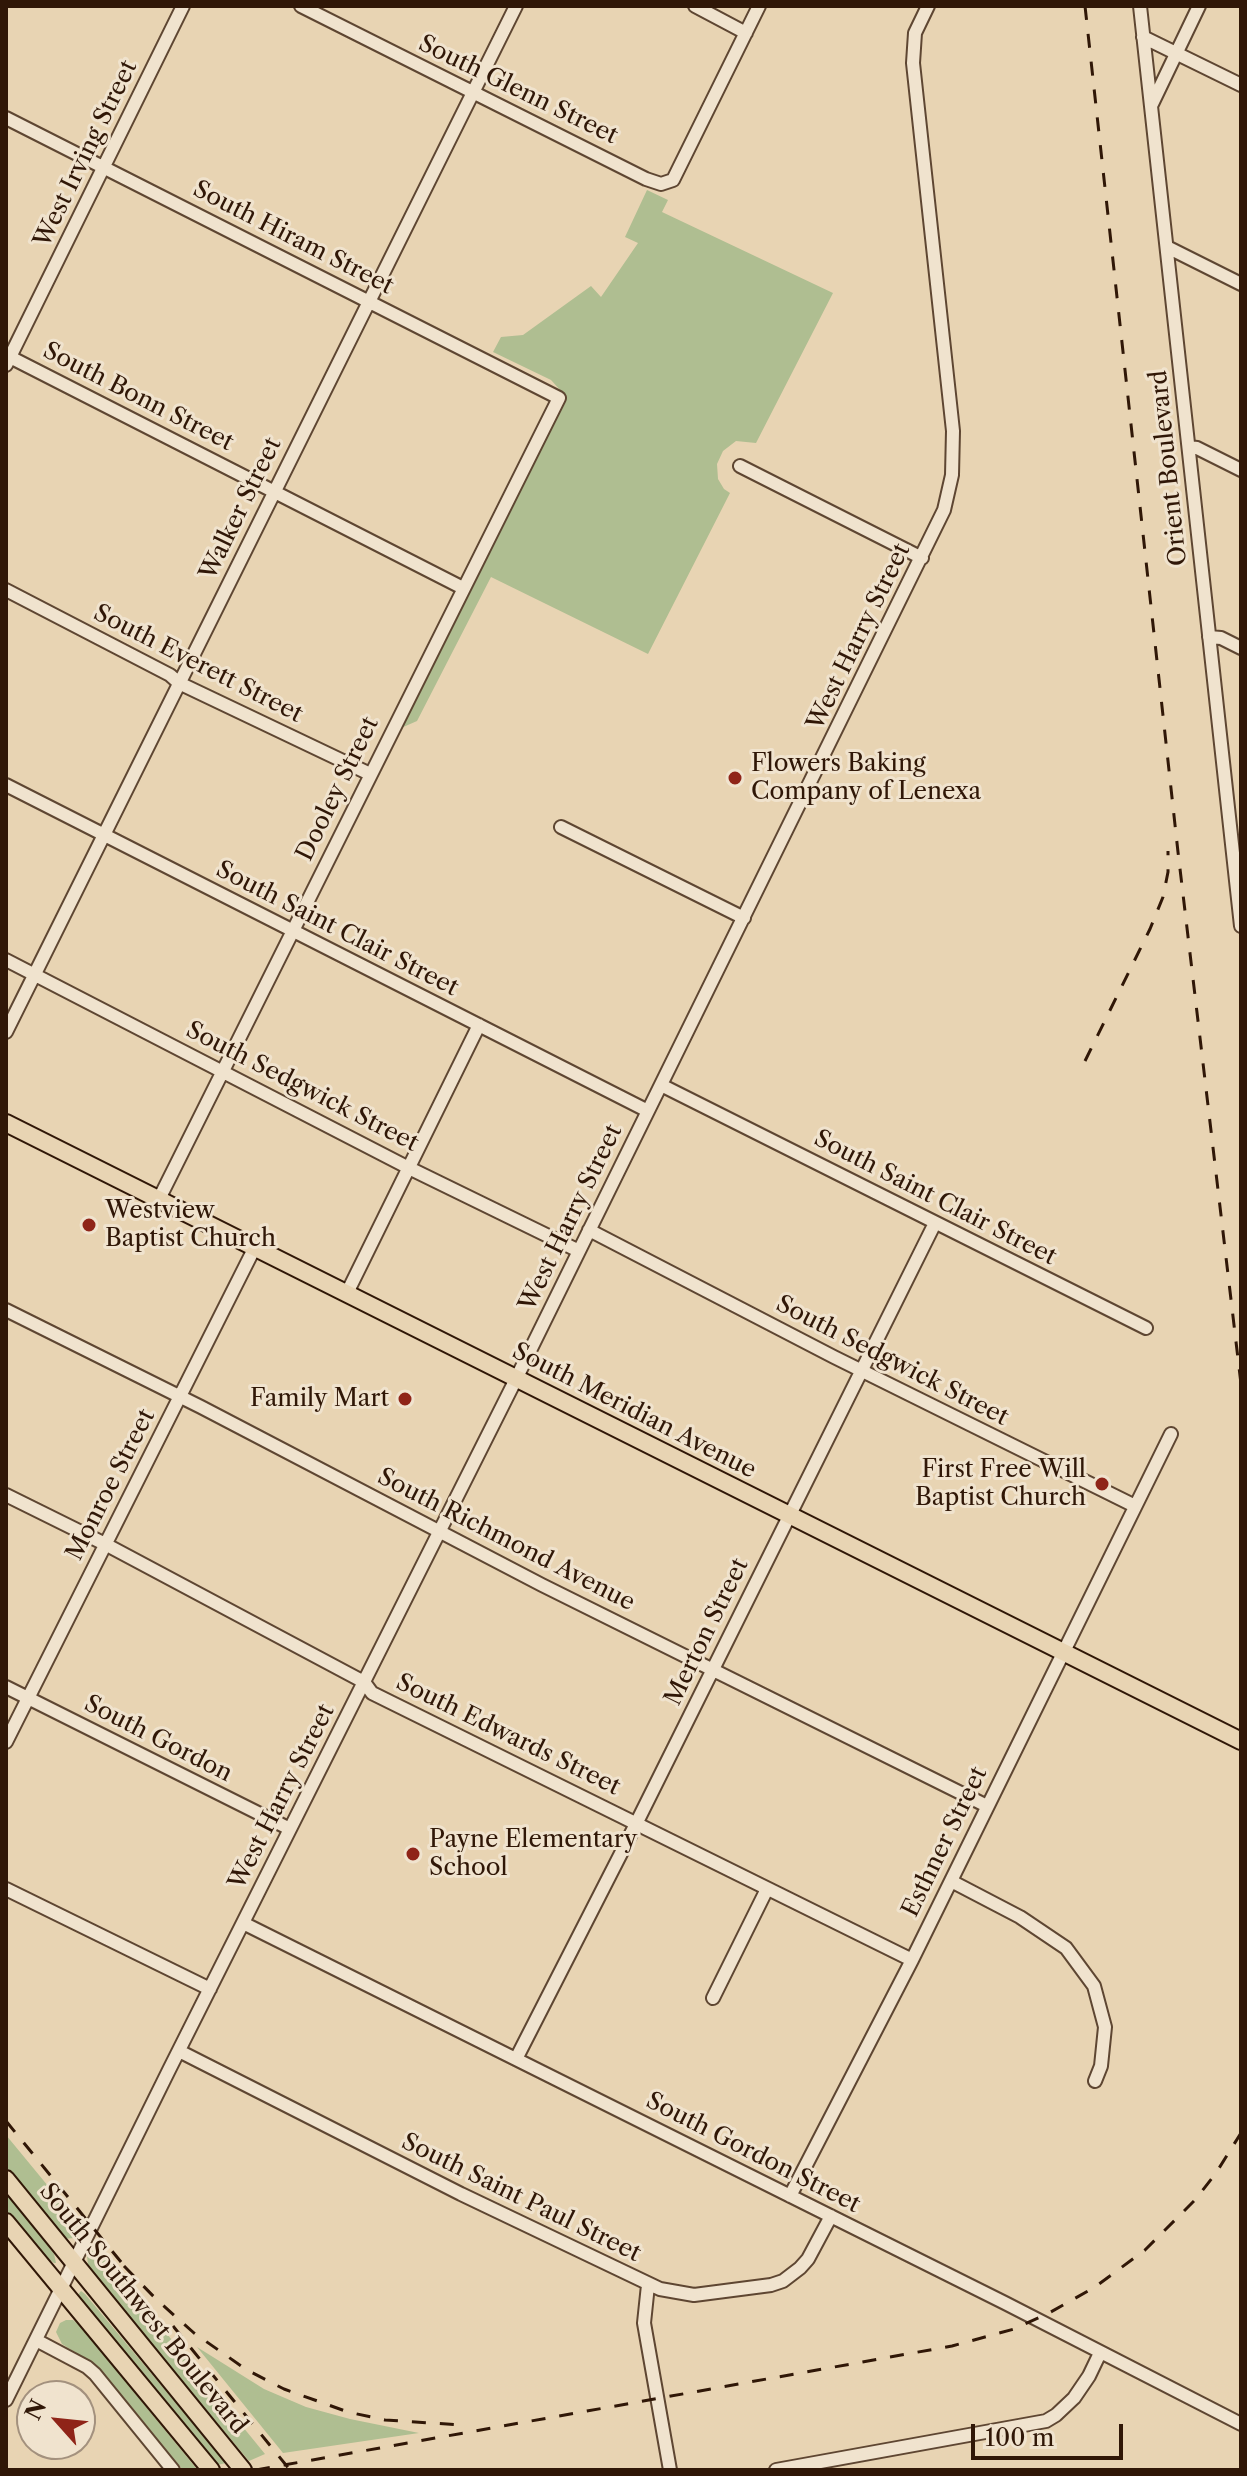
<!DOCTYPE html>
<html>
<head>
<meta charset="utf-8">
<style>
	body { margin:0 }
	#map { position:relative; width:1247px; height:2476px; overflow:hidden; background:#e8d4b3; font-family:"Libre Caslon Text",serif }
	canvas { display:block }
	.frame { position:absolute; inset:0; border:8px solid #301707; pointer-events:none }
	.north { position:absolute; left:16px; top:2380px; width:80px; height:80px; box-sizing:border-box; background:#f0e3ce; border:2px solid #a3917e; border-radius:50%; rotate:297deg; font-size:22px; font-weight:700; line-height:32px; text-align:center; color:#301707 }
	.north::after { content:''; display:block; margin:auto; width:28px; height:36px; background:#8f2418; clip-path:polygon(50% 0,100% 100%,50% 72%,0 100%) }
	.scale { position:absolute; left:971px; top:2424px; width:152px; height:36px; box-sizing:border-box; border:4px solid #301707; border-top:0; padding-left:10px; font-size:24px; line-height:28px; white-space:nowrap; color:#301707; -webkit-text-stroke:6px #f0e3ce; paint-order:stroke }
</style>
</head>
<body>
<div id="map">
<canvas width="1247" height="2476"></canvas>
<div class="frame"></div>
<div class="north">N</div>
<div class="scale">100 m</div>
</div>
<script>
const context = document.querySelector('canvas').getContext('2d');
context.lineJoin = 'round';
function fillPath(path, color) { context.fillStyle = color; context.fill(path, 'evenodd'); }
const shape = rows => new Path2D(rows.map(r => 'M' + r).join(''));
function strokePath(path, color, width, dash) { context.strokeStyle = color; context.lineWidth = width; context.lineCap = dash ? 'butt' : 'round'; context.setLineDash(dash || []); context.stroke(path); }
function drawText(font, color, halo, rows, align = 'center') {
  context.font = font + ' "Libre Caslon Text",serif'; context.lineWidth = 6; context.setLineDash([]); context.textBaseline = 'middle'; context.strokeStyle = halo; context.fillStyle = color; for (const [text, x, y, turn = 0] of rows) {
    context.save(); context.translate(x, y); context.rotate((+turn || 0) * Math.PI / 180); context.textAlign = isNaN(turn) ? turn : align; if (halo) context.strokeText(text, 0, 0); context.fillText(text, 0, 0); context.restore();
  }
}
fillPath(shape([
	[647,190,668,200,662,212,833,293,756,443,736,441,723,451,717,464,718,479,724,489,730,493,648,654,491,577,417,721,401,728,564,403,561,391,551,380,493,352,501,337,523,335,591,286,601,297,638,243,625,237],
	[6,2135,81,2226,74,2238,63,2239,43,2217,6,2169],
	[6,2191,54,2254,56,2263,54,2263,38,2251,6,2211],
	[96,2250,109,2263,265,2454,249,2461,104,2288,88,2265,87,2256,90,2251],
	[81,2291,85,2294,226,2463,213,2466,77,2296],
	[66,2320,73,2320,80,2326,196,2468,183,2470,99,2368,62,2344,56,2332,60,2323],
	[197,2347,264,2389,306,2407,350,2419,419,2433,283,2453]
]), '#afbe91');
const minor = shape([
	[301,6,646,179,661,184,673,180,759,6],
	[695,6,746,33],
	[1140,6,1241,926],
	[1143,37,1241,85],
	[1152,104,1199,6],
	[6,118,559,398,159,1199],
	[1167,247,1241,284],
	[6,355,463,588],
	[6,365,183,6],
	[1189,447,1197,448,1241,470],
	[740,466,922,558],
	[6,590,170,675,179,683,370,774],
	[1209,637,1221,638,1241,648],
	[6,785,648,1111],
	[561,827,744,918],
	[6,960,409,1168,579,1251],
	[6,1032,516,6],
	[661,1085,1146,1328],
	[589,1230,834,1357,1135,1506],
	[347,1293,479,1025],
	[6,1310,201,1407,542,1585,987,1806],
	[6,1495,105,1544,364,1682,372,1693,912,1960],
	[6,1687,290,1829],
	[6,1742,255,1247],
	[951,1881,1020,1917,1066,1948,1094,1986,1105,2027,1101,2066,1095,2081],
	[6,1889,210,1989],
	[243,1923,1005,2303,1241,2424],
	[713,1998,767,1889],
	[179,2051,461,2194,660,2289,694,2295,771,2285,783,2281,800,2268,808,2259,831,2216],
	[516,2059,636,1824,935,1223],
	[790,2196,912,1960,1171,1434],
	[648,2285,644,2323,670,2470],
	[36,2340,87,2367,95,2374,173,2470],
	[6,2400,169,2070,516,1379,944,510,952,475,953,431,913,63,915,33,928,6],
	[776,2470,1046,2421,1056,2415,1074,2398,1089,2376,1100,2353]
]);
const major = shape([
	[6,1123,1241,1741],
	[6,2179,243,2470],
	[6,2222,211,2470]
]);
strokePath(minor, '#5e4632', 16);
strokePath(major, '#301707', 20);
strokePath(minor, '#f0e3ce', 12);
strokePath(major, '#e8d4b3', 16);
strokePath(shape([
	[1085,6,1178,852,1241,1384],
	[1085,1061,1150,929,1163,897,1168,872,1168,851],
	[6,2121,130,2273],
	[124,2266,157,2300,194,2333,247,2370,284,2389,348,2412,385,2420,461,2425],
	[173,2326,290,2470],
	[256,2470,952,2346,1014,2329,1049,2313,1095,2287,1145,2250,1195,2200,1216,2173,1241,2133]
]), '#301707', 3, [14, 14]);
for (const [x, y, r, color] of [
	[735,778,8,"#8f2418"],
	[89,1225,8,"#8f2418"],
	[405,1399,8,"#8f2418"],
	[1102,1484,8,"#8f2418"],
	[413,1854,8,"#8f2418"]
]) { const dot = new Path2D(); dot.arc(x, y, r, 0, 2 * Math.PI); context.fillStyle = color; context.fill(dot); strokePath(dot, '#f0e3ce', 3); }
drawText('24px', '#301707', '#f0e3ce', [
	["South Glenn Street",518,90,26],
	["West Irving Street",86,154,-64],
	["South Hiram Street",293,238,27],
	["South Bonn Street",138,397,27],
	["Orient Boulevard",1169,468,-96],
	["Walker Street",241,509,-64],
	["West Harry Street",859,637,-64],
	["South Everett Street",198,664,27],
	["Dooley Street",338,789,-64],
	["South Saint Clair Street",337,929,27],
	["South Sedgwick Street",302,1087,27],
	["South Saint Clair Street",935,1198,27],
	["West Harry Street",571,1218,-64],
	["South Sedgwick Street",892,1361,27],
	["South Meridian Avenue",634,1411,27],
	["Monroe Street",111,1485,-63],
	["South Richmond Avenue",506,1540,27],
	["Merton Street",707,1632,-64],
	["South Edwards Street",508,1735,26],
	["South Gordon",158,1739,27],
	["West Harry Street",282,1797,-63],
	["Esthner Street",945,1842,-64],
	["South Gordon Street",753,2153,27],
	["South Saint Paul Street",521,2198,26],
	["South Southwest Boulevard",143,2309,51]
]);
drawText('24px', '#301707', '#f0e3ce', [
	["Flowers Baking",751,764],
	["Company of Lenexa",751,792],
	["Westview",105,1211],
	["Baptist Church",105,1239],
	["Family Mart",389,1399,"right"],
	["First Free Will",1086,1470,"right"],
	["Baptist Church",1086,1498,"right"],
	["Payne Elementary",429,1840],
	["School",429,1868]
], 'left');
</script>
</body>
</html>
